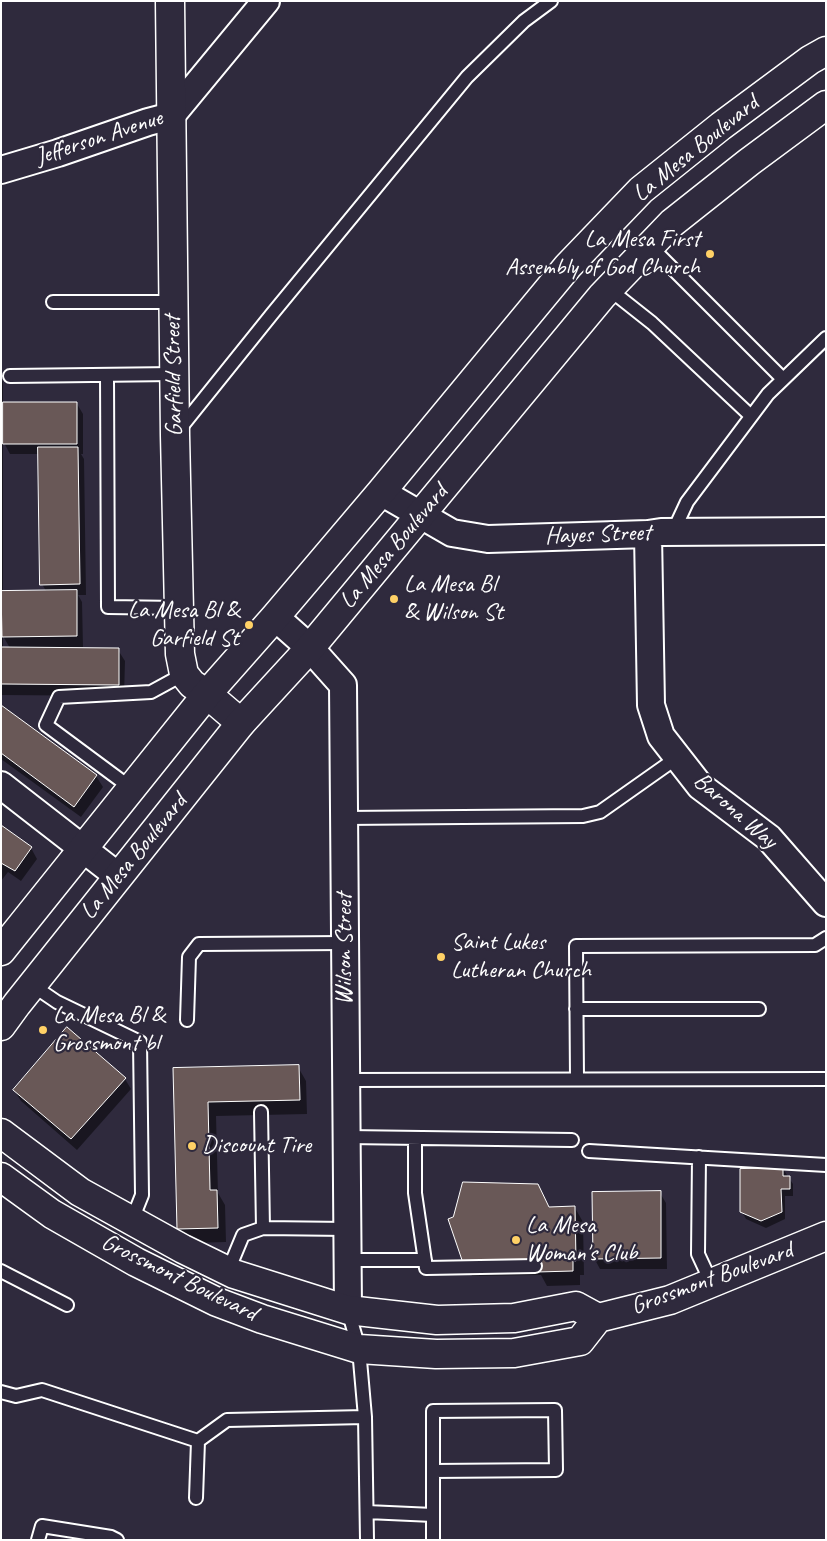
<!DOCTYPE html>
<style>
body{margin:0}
#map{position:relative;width:827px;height:1541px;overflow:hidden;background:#2f2a3d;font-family:Caveat,sans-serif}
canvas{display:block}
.frame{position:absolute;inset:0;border:2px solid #fff;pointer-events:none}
</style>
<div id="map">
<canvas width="827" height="1541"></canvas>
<div class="frame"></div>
</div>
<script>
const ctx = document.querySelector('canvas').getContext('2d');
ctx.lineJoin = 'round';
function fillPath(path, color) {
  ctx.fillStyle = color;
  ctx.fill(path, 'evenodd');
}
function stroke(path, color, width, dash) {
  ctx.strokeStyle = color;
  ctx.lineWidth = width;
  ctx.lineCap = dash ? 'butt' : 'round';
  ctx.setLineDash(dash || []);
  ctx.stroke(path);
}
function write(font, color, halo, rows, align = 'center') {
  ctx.font = font + ' Caveat,sans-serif';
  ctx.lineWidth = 4.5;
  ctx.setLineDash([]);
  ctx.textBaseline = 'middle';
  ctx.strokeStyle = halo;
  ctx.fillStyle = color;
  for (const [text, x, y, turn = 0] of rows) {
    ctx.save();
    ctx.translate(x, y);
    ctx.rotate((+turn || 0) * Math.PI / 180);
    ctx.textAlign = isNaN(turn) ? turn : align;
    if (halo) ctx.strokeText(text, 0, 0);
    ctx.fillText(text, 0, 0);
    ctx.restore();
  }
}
fillPath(new Path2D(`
 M1 379 3 382V403L77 404 83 414V454H81L84 459 86 595H78L82 602 83 647H71V649L118 650 125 661 124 696 1 695ZM3 441 10 454H40L42 584 46 591 3 592ZM3 636 10 648H3Z
 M1 707 96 776 103 787 81 817 1 759Z
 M1 826 31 848 37 859 21 881 8 872 1 881Z
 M298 1067 306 1081 307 1114 216 1116 218 1193 225 1205 226 1242 187 1243 179 1229 175 1069Z
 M125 1079 131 1089 77 1150 21 1101 14 1090Z
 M783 1169 793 1184V1196H785V1219L766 1228 746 1219 742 1212Z
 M538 1186 550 1208H575L583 1222 584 1275H580V1285L547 1286 541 1275 472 1276 464 1262Z
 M660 1193 666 1203 667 1269H600L594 1258Z`), '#0007');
const building = new Path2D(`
 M3 402H77V444H3Z
 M38 447H78L80 584 40 585Z
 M77 590V636L2 637 1 591Z
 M1 647 119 648V685L1 684Z
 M1 705 97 775 74 807 1 753Z
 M1 825 32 847 15 871 1 863Z
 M67 1027 126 1078 71 1139 13 1090Z
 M299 1065 300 1100 208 1102 210 1190H217L218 1228 177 1229 173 1068Z
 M783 1168V1176H790V1189H781L782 1212 761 1221 740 1212V1169Z
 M463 1182 538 1184 549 1207 575 1206 576 1261H573V1271L537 1272V1261L463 1263 448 1219 453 1217Z
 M661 1191V1258L593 1259 592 1192Z`);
fillPath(building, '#695857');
stroke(building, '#fff', 1);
const lane = new Path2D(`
 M650 246 783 379
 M609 289 652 323 751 416
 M53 302H173
 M10 376 174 374
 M107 376 108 607 179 608
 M178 431 272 314 467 77 524 21 551 1
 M673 532 687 502 768 394 826 338
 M131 788 46 725 59 697 151 692 184 674
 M344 818 583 816 600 812 678 757
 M32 985 57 1002 140 1042 142 1195 132 1220
 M576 1009H759
 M187 1020 189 957 199 944 345 943
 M577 1079 576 946 815 945 826 938
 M346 1080 826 1079
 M261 1112 263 1228
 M347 1137 572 1140
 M415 1138V1193L426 1268 535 1266
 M589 1151 826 1165
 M699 1157 698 1254 711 1282
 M348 1260H425
 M1 1271 67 1305
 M228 1271 243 1235 263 1228 347 1229
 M348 1310 359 1349 365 1417 367 1540
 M1 1392 16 1396 42 1390 198 1441 227 1420 365 1417
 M433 1471 556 1470 555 1410 433 1411V1515
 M196 1498 198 1441
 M367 1512 433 1515V1540
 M38 1540 42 1526 111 1537 117 1540`);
const street = new Path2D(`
 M1 170 58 153 148 122 171 116 266 1
 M381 492 452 533 488 539 648 534 661 532 826 531
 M648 534 651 705 661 736 700 786 769 838 826 903
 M275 617 310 648 343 685 348 1310
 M1 785 118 876`);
const secondary = new Path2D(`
 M170 1 175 435 180 654 184 674 192 684 207 694 241 723
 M1 1133 80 1192 183 1249 234 1274 348 1310 437 1320 514 1318 576 1306 598 1318
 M1 1177 52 1214 136 1262 217 1302 262 1319 359 1349 436 1354 514 1353 580 1341 598 1318 670 1300 826 1236`);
const primary = new Path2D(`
 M1 951 207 694 275 617 381 492 568 266 641 190 721 126 810 60 826 51
 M1 1026 17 1004 241 723 310 648 602 296 672 223 749 162 826 105`);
stroke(lane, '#fff', 16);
stroke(street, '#fff', 30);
stroke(secondary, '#fff', 31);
stroke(primary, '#fff', 31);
stroke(lane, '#2f2a3d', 12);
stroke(street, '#2f2a3d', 26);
stroke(secondary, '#2f2a3d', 28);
stroke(primary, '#2f2a3d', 28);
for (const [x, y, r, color] of [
 [710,254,5,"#ffd166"],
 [394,599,5,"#ffd166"],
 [249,625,5,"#ffd166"],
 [441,957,5,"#ffd166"],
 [43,1030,5,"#ffd166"],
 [192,1146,5,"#ffd166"],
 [516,1240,5,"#ffd166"]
]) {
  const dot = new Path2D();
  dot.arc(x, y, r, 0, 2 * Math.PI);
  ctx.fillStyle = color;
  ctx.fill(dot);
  stroke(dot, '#2f2a3d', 2);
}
write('24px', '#fff', '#2f2a3d', [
 ["Jefferson Avenue",99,138,-18],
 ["La Mesa Boulevard",696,149,-39],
 ["Garfield Street",174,376,-91],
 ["Hayes Street",598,535,-2],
 ["La Mesa Boulevard",394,547,-50],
 ["Barona Way",735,811,41],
 ["La Mesa Boulevard",134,857,-51],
 ["Wilson Street",345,949,-90],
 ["Grossmont Boulevard",179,1278,26],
 ["Grossmont Boulevard",712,1279,-20]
]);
write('24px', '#fff', '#2f2a3d', [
 ["La Mesa First",700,240,"right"],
 ["Assembly of God Church",700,268,"right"],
 ["La Mesa Bl",404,585],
 ["& Wilson St",404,613],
 ["La Mesa Bl &",239,611,"right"],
 ["Garfield St",239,639,"right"],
 ["Saint Lukes",451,943],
 ["Lutheran Church",451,971],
 ["La Mesa Bl &",53,1016],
 ["Grossmont bl",53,1044],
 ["Discount Tire",202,1146],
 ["La Mesa",526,1226],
 ["Woman's Club",526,1254]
], 'left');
</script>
